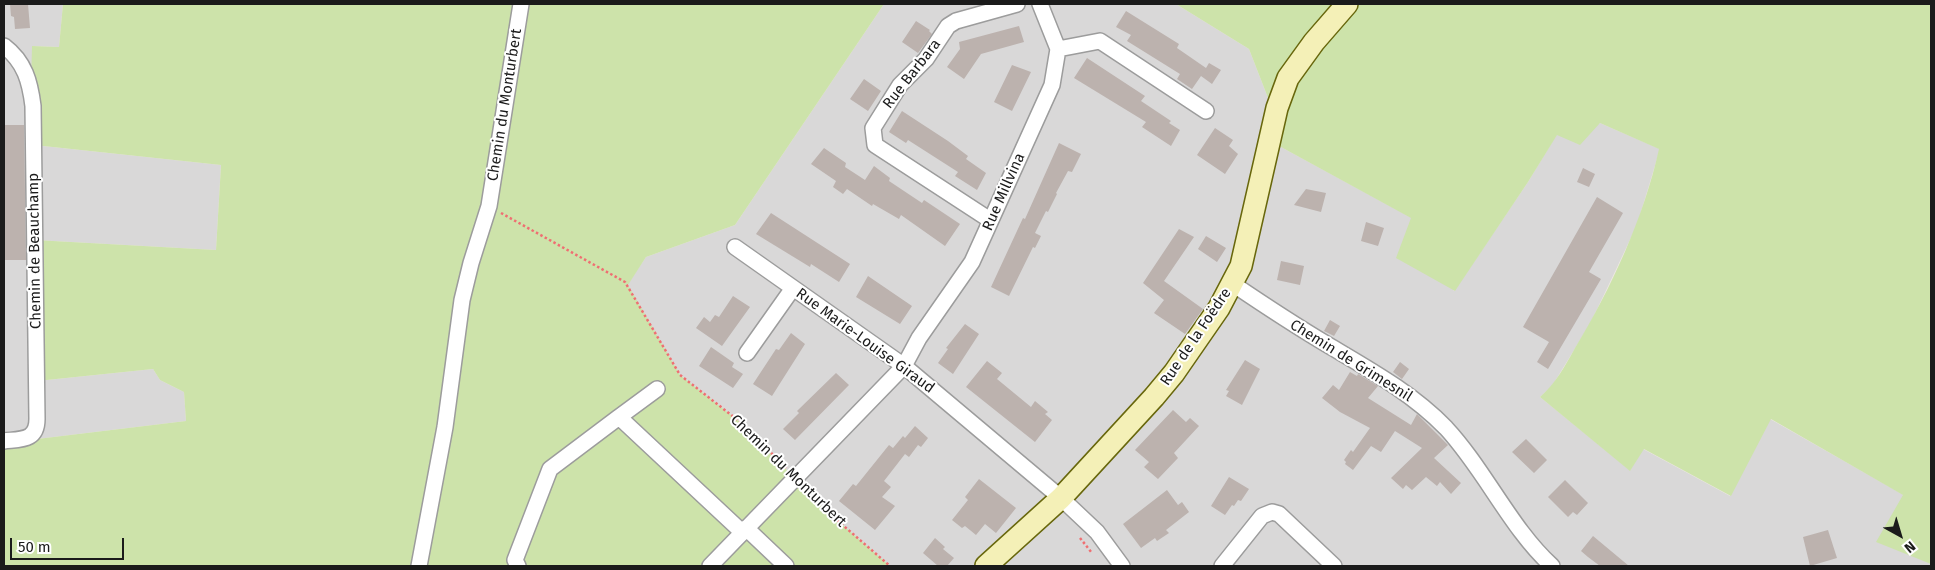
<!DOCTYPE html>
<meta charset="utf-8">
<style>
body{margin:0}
#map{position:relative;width:1935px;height:570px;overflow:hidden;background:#ece7e1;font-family:"Fira Sans",sans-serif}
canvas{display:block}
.frame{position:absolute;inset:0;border:5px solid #1b1b1b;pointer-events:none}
.north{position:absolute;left:1875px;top:510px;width:50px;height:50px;-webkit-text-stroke:4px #fff;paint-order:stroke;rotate:141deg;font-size:14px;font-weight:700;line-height:20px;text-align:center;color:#1b1b1b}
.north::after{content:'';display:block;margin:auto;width:18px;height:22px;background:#1b1b1b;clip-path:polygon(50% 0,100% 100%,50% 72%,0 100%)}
.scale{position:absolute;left:10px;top:538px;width:114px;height:22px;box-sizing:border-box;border:2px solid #1b1b1b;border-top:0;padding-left:6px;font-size:15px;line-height:18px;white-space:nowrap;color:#1b1b1b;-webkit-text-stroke:4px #fff;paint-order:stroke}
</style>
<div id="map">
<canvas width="1935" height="570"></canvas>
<div class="frame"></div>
<div class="north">N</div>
<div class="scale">50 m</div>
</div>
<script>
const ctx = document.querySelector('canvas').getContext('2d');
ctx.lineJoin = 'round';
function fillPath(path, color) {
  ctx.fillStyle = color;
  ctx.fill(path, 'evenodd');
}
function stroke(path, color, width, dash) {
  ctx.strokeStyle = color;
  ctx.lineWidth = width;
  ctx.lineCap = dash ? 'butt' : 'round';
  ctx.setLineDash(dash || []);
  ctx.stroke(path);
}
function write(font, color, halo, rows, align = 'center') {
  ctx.font = font + ' "Fira Sans",sans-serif';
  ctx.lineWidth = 4;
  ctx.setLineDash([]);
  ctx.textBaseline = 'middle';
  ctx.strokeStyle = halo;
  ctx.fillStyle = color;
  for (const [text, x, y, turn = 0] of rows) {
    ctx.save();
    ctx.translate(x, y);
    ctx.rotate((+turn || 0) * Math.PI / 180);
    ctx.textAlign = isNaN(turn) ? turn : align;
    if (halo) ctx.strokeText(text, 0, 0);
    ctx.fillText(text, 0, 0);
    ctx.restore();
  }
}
fillPath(new Path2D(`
 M4 4H63L59 47 32 46 34 145 221 165 216 250 35 240 37 381 153 369 160 380 184 392 186 421 4 443Z
 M884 4H1176L1249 49 1270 103V141L1412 218 1454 291 1528 182 1557 134 1600 123 1660 149 1637 225 1590 324 1552 386 1540 397 1630 470 1643 449 1730 496 1770 419 1904 495 1931 566H890L823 508 744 425 680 375 627 285 646 257 735 225Z`), '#d9d8d8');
fillPath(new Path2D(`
 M63 4H884L735 225 646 257 628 285 680 375 744 425 823 508 890 566H4V443L186 421 184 392 160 380 153 369 37 381 35 240 216 250 221 165 34 145 31 85 32 46 59 47Z
 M1176 4H1931V564L1876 542 1903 495 1771 419 1731 496 1644 449 1630 471 1540 397C1556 383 1565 366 1575 348 1611 289 1644 217 1659 149L1600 123 1580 145 1557 135 1528 182 1455 291 1396 258 1411 218 1270 141V103L1249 49Z`), '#cde3aa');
fillPath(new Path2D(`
 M10 4H28L30 28 15 29 14 17 11 16Z
 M1126 11 1179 44 1177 48 1206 68 1209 63 1221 70 1212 84 1201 76 1192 89 1177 79 1180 74 1127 41 1131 35 1116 27Z
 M916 21 930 30 929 31 932 34 918 53 902 42Z
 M1019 26 1024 42 981 54 964 79 947 67 960 49 959 42Z
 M1087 58 1145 96 1141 101 1171 121 1169 123 1180 130 1171 146 1142 127 1146 122 1074 78Z
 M1012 65 1031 72 1012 111 994 102Z
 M864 79 881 91 868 111 850 99Z
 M902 111 948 141 968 156 966 159 986 173 977 190 955 176 958 172 908 140 906 143 889 132Z
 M4 125H24L26 260H5Z
 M1215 128 1233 140 1229 146 1238 154 1225 174 1197 155Z
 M1059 143 1081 154 1072 172 1068 171 1056 193 1057 194 1048 212 1046 211 1035 233 1041 236 1035 248 1033 247 1009 296 991 287 1023 218 1025 219Z
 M824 148 846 163 845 167 865 180 874 166 890 178 889 181 922 203 924 200 960 224 945 246 901 215 899 219 873 204 872 206 847 189 843 194 833 187 836 181 811 164Z
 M1583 168 1595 174 1589 187 1577 182Z
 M1306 189 1326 193 1321 212 1294 205Z
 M1597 197 1623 213 1589 272 1601 279 1548 369 1537 362 1549 342 1523 327Z
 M771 213 850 264 839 282 811 264 810 267 756 234Z
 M1366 222 1384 228 1378 246 1361 241Z
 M1179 229 1194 237 1164 281 1203 309 1185 334 1154 313 1164 300 1143 283Z
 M1206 236 1226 248 1217 262 1198 249Z
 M1281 261 1304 266 1300 285 1277 280Z
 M868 276 912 306 900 324 856 297Z
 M733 296 750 307 722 346 696 328 704 317 710 322 715 315 719 317Z
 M1330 320 1340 326 1334 336 1324 331Z
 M965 324 979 334 953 374 938 363 948 349 946 348Z
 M791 333 805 344 772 396 753 384 776 349 779 350Z
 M711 347 734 363 732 367 743 374 733 388 699 366Z
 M1245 360 1260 369 1242 405 1226 396 1229 391 1226 390Z
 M987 361 1002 373 997 379 1031 407 1035 401 1048 412 1045 414 1052 420 1035 442 966 387Z
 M1400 362 1409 369 1402 379 1393 372Z
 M1350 372 1357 376 1358 374 1378 386 1368 398 1411 425 1417 414 1448 445 1434 458 1461 483 1451 494 1440 482 1437 486 1426 477 1412 490 1406 485 1403 489 1391 478 1422 448 1395 431 1381 452 1371 446 1353 470 1345 464 1346 462 1344 460 1351 450 1353 452 1370 428 1340 412 1322 398 1333 385 1339 390Z
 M836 373 849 385 795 440 783 429 799 413 797 411Z
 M1173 410 1186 422 1190 418 1199 426 1174 453 1178 458 1158 479 1144 467 1149 462 1135 450Z
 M915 426 928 438 921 447 918 445 909 457 905 454 884 481 891 487 882 497 895 506 875 530 839 501 853 484 856 486 889 445 893 448 903 436 905 438Z
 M1526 439 1547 460 1534 473 1512 452Z
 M1229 477 1249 489 1241 501 1238 500 1234 506 1232 505 1225 515 1211 506Z
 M979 479 1016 508 996 533 985 524 976 535 965 526 962 528 952 520 968 500 965 497Z
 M1565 480 1588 503 1577 515 1573 512 1568 517 1548 497Z
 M1167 490 1178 505 1182 502 1189 512 1166 530 1169 533 1157 541 1155 538 1141 548 1123 524Z
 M1828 530 1837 558 1810 566 1803 537Z
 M1593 536 1629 566H1600L1588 557 1581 551Z
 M935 538 945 547 943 549 954 558 947 566H938L923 553Z`), '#bcb2ae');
const street = new Path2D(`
 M4 46C25 62 30 82 33 106L37 419C37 441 21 439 4 441
 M1058 49 1100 41 1206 111
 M990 220 875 145 873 128 900 85 926 59 948 26 956 21 1017 4
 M735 247 904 366 1061 498 1097 532 1122 566
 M1233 284C1264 305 1296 326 1328 345 1370 370 1412 393 1446 428 1485 470 1511 529 1552 566
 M747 353 793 288
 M619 417 657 389
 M746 528 786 566
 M419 566 445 427 462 300 471 263 489 206 521 4
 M518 566 515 560 550 469 619 417 742 532
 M710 566 904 366 919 338 972 262 1052 85 1058 49 1040 4
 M1222 566 1262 516 1272 512 1279 514 1334 566`);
const secondary = new Path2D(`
 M986 566 1061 498 1154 397 1174 373 1219 308 1241 266 1277 108 1288 78 1314 42 1347 4`);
stroke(street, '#9c9c9c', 18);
stroke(secondary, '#68670c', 24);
stroke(new Path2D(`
 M501 213 625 282 680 375 744 425 786 468
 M805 489 823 508 890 566
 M1080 538 1092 553`), '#ef6f72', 2.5, [2.5, 2.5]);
stroke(street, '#fff', 15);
stroke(secondary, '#f4f0b7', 21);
write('15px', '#1b1b1b', '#fff', [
 ["Rue Barbara",912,74,-52],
 ["Chemin du Monturbert",505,105,-81],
 ["Rue Millvina",1004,192,-66],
 ["Chemin de Beauchamp",35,251,-91],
 ["Rue de la Foëdre",1196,337,-56],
 ["Rue Marie-Louise Giraud",865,341,36],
 ["Chemin de Grimesnil",1351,361,32],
 ["Chemin du Monturbert",788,471,44]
]);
</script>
